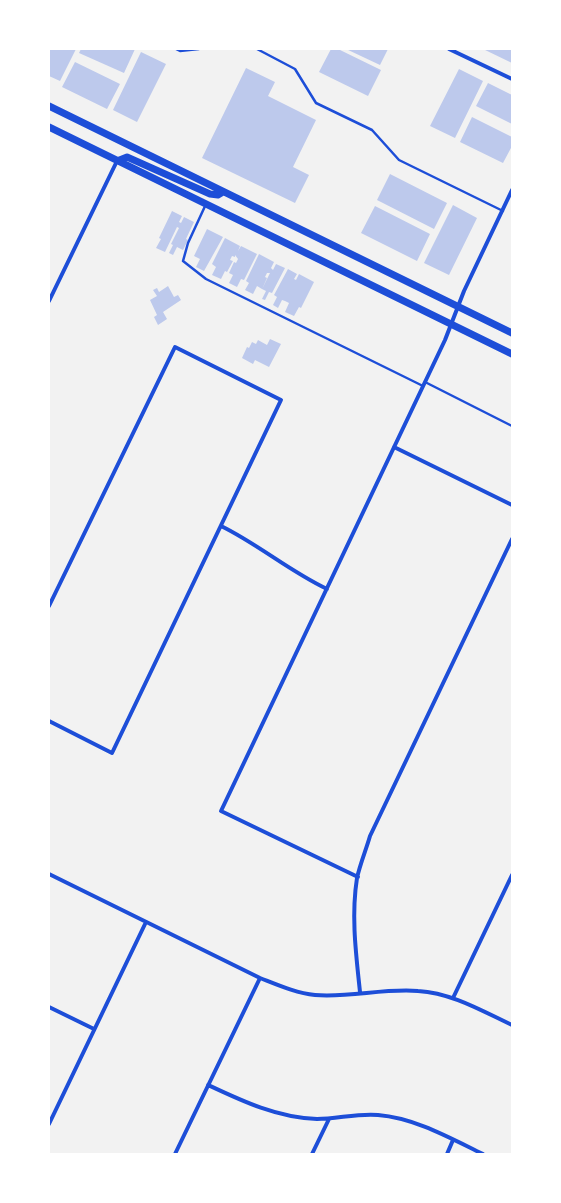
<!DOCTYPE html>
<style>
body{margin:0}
#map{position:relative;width:561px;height:1203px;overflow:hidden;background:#f2f2f2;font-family:Helvetica,sans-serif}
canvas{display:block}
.frame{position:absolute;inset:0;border:50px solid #fff;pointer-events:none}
</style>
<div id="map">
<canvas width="561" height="1203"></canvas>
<div class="frame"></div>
</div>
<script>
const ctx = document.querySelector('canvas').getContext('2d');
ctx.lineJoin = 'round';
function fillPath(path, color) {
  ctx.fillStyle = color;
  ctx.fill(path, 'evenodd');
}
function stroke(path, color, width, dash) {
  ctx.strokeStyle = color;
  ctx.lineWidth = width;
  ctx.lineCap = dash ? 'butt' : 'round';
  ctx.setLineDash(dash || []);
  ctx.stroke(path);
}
fillPath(new Path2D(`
 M49 49H76L60 81 49 76Z
 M81 49H135L124 73 79 53Z
 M331 49H338L381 70 368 96 319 72Z
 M346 49H388L380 65Z
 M483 49H512V63Z
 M141 52 166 64 137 122 113 110Z
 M75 62 120 84 107 109 62 87Z
 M246 68 275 82 268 96 316 120 293 167 309 175 295 203 202 158Z
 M459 69 483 81 455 138 430 126Z
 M488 83 512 95V124L476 106Z
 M472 117 512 137V146L503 163 460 142Z
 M390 174 447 203 434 229 377 200Z
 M453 205 477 218 449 275 424 263Z
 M375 206 430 234 417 261 361 233Z
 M172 211 182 216 179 222 181 223 184 217 194 222 186 239 188 240 183 250 177 247 173 255 169 253 173 245 171 244 179 228 177 227 165 252 156 248 161 239 159 238Z
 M207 229 223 237 204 271 196 267 200 259 194 256Z
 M225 238 240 246 238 251 241 246 257 254 244 280 241 279 237 287 229 283 233 275 229 273 234 262 236 263 238 259 235 255V257L232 256 230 260 233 261 227 272 225 271 221 279 212 275 216 267 212 264Z
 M259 254 274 262 271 268 273 270 276 264 285 268 272 293 269 292 265 300 262 299 266 291 262 289 270 273H267L265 277 267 278 262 289 257 286 253 294 245 290 249 283 246 281Z
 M288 269 297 274 294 279 296 280 299 274 314 282 301 308 299 307 294 316 285 312 289 303 285 301 282 300 278 308 273 305 277 297 274 295Z
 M168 286 174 297 178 295 181 300 163 312 167 319 158 325 154 317 157 315 150 300 157 296 153 290 157 288 159 292Z
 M270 339 281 344 269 367 255 360 253 364 242 358 247 347 249 348 252 342 256 344 258 340 267 345Z`), '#bdc9ec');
stroke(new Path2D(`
 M176 49 180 51 199 49
 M257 49 295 69 316 103 372 130 399 160 503 211
 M206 204 188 243 183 261 206 279 423 386
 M425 382 512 426`), '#1d4ed8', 2.5);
stroke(new Path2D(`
 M449 49 512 79
 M49 301 117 161
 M394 447 512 505
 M221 526C258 544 289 571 327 589
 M49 606 175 347 281 400 112 753 49 721
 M49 874 260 978C278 985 296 993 315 995 349 998 384 988 418 991 452 993 482 1011 512 1025
 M358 877 221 811 445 340 464 291 512 190
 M360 992C356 954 351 916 357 878 360 864 366 850 370 836L512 539
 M453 998 512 875
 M49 1007 94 1029
 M208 1085C242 1101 278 1118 317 1119 337 1119 358 1113 378 1115 415 1118 450 1138 483 1154
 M49 1124 146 922
 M175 1154 260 978
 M312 1154 329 1119
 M447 1154 453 1140`), '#1d4ed8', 4);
stroke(new Path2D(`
 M49 106 512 333
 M49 127 512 354
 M117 161 127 157 210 194 218 195 223 192`), '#1d4ed8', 7);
</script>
